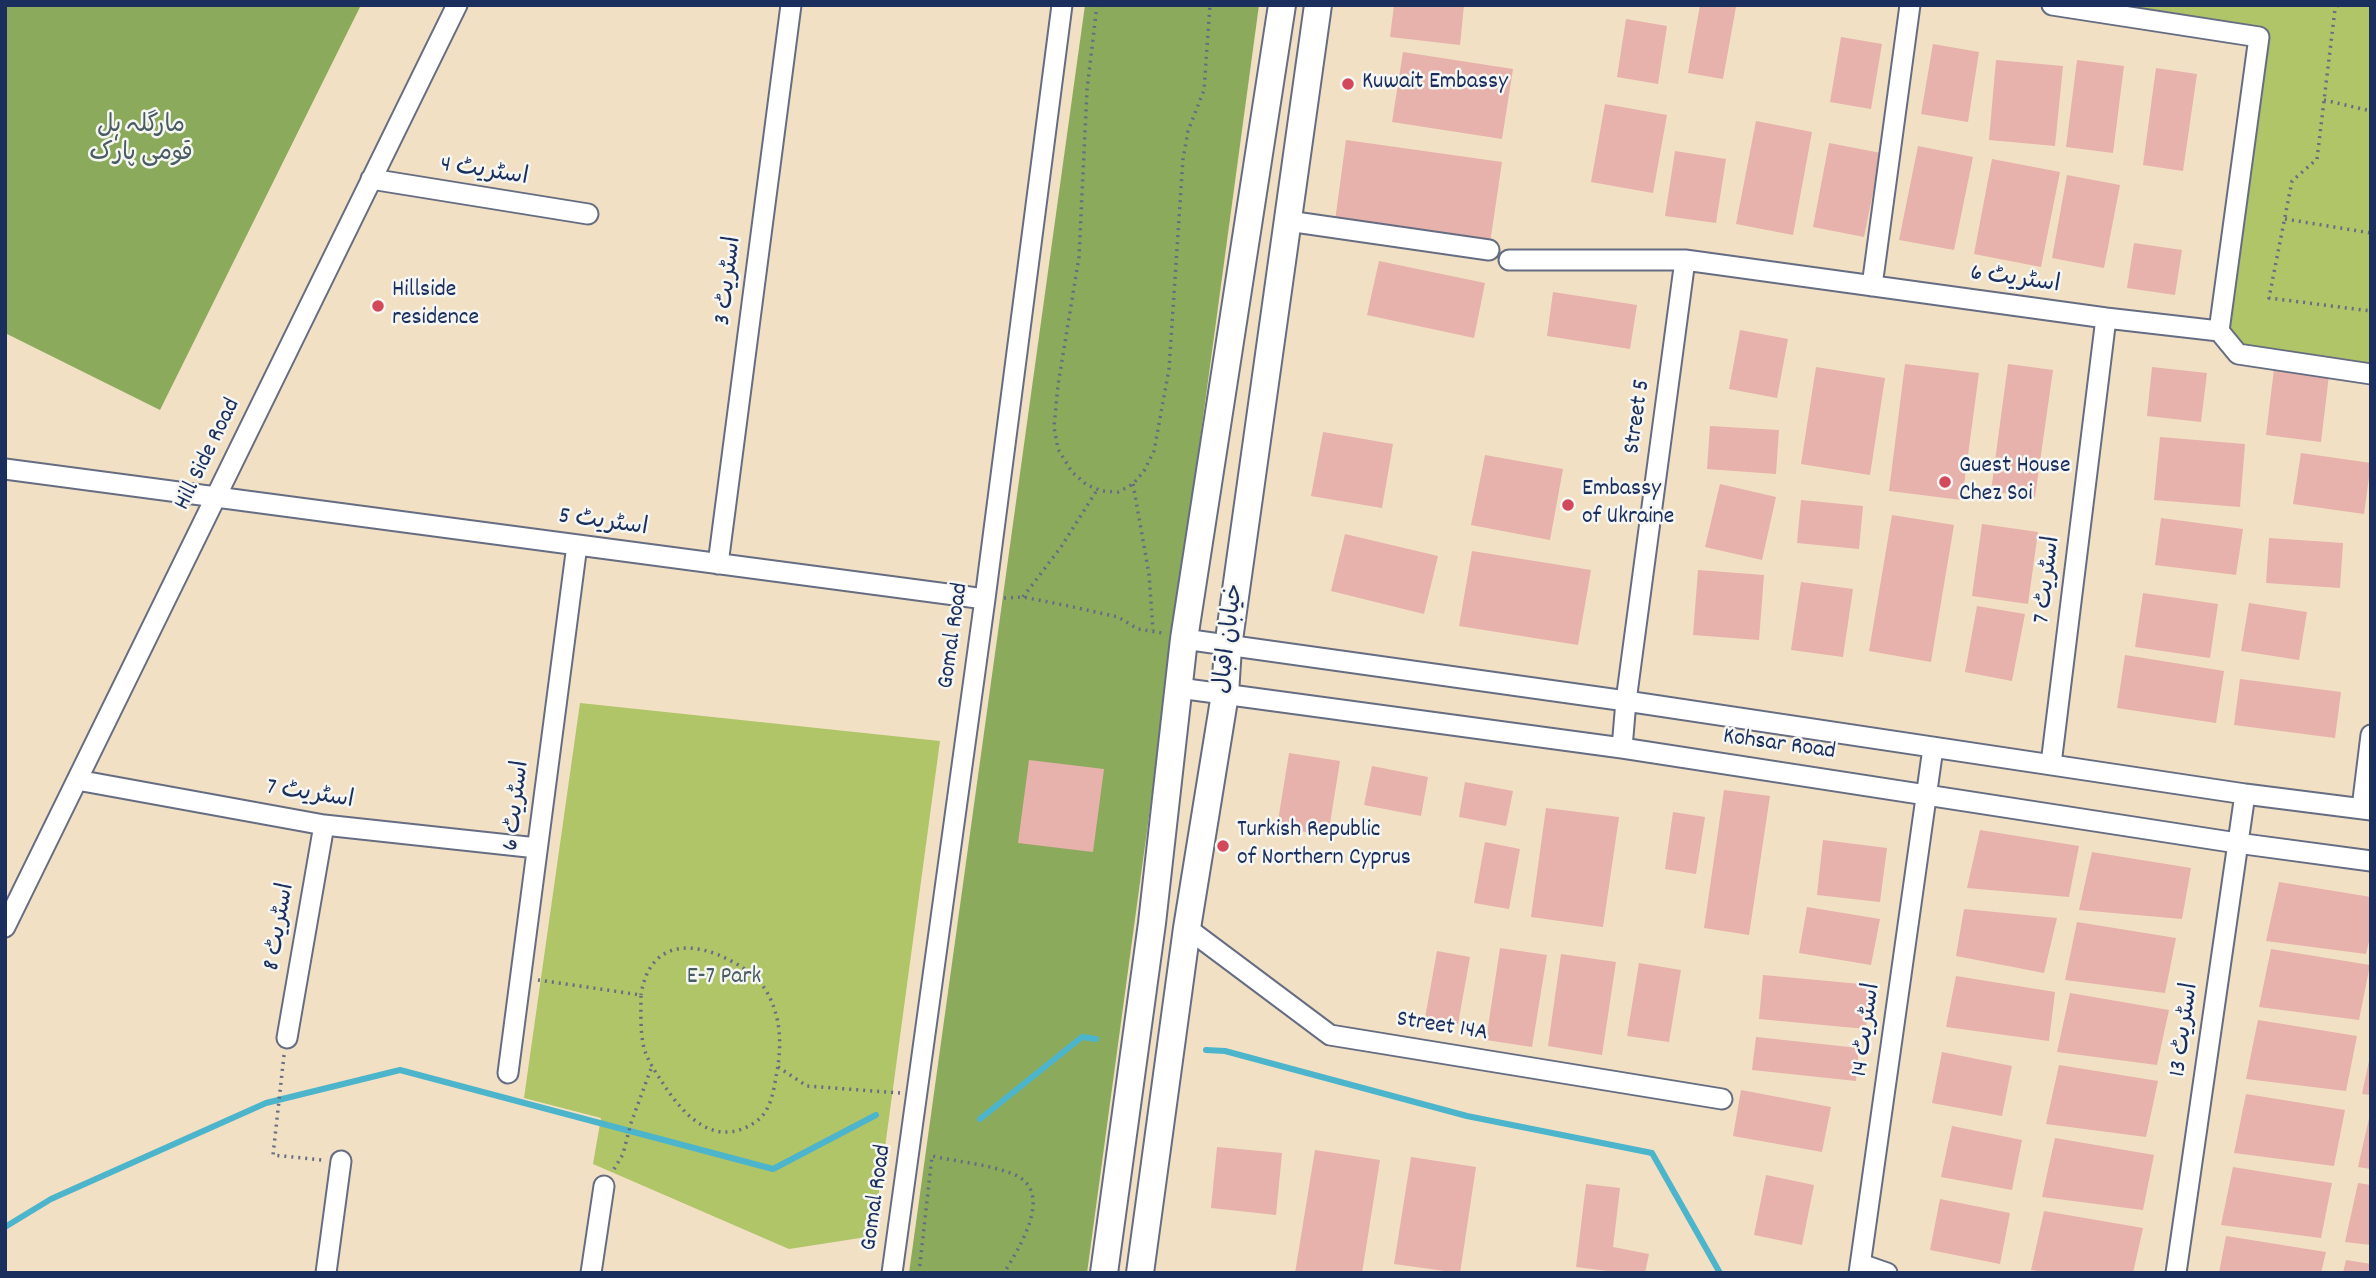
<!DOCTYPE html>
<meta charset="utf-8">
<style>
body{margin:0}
#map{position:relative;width:2376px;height:1278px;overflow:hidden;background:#f2e0c4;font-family:Dekko,sans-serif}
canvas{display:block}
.frame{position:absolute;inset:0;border:7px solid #1b2f5e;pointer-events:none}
</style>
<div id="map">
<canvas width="2376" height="1278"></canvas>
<div class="frame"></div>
</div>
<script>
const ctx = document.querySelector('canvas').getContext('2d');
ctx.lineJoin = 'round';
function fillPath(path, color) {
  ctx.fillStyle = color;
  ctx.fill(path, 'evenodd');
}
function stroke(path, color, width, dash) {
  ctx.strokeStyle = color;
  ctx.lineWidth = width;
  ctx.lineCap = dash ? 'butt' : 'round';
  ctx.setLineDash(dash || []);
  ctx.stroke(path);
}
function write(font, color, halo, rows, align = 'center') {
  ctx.font = font + ' Dekko,"Playpen Sans Arabic",sans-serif';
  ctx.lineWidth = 5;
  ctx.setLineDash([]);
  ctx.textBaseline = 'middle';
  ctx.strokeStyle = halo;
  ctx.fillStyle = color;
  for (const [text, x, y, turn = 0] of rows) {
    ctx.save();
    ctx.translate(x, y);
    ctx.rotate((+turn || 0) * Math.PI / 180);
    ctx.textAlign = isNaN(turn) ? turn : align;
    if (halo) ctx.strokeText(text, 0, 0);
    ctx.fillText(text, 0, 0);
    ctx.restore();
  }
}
fillPath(new Path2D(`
 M2074 5H2371V374L2238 354 2219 331 2258 37Z
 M580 703 940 741 873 1236 789 1249 593 1164 601 1118 524 1098Z`), '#b0c468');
fillPath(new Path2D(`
 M5 5H361L160 410 5 333Z
 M1085 5H1259L1087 1273H909Z`), '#8caa5c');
stroke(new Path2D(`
 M1206 1050 1225 1051 1467 1116 1652 1153 1720 1273
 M980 1119 1082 1037 1096 1039
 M5 1227 51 1199 266 1103 400 1070 773 1169 876 1115`), '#4db5cb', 6);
fillPath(new Path2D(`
 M1394 5H1464L1460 45 1390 37Z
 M1700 5 1736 7 1723 79 1688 73Z
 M1626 19 1667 26 1658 84 1617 77Z
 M1841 37 1882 44 1871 109 1830 102Z
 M1933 44 1979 52 1968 122 1921 114Z
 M1403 52 1513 69 1502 139 1392 122Z
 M1996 60 2063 66 2055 146 1989 140Z
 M2077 60 2124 66 2113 153 2066 147Z
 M2156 68 2197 74 2183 171 2143 165Z
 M1605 104 1667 115 1653 193 1591 182Z
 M1756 121 1812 132 1793 235 1736 224Z
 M1346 140 1502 162 1489 250 1334 228Z
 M1829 143 1881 153 1864 237 1813 227Z
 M1918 146 1973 157 1954 250 1899 240Z
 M1675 151 1726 159 1716 223 1665 216Z
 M1992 159 2060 172 2041 267 1974 254Z
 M2067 175 2120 185 2104 268 2052 258Z
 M2134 243 2182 250 2175 295 2127 288Z
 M1379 261 1485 283 1474 338 1367 315Z
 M1553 292 1637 305 1630 349 1547 336Z
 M1740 330 1788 339 1777 398 1729 389Z
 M1905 364 1979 373 1962 500 1889 491Z
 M2008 364 2053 370 2035 497 1991 491Z
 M1816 367 1885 378 1870 475 1801 464Z
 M2152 367 2207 373 2201 422 2147 416Z
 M2274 369 2329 375 2321 442 2266 435Z
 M1710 426 1779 430 1776 474 1707 469Z
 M1323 432 1393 444 1382 508 1311 496Z
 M2160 437 2245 444 2240 507 2154 500Z
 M2301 453 2371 463 2364 514 2293 504Z
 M1485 455 1563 469 1550 540 1471 525Z
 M1720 484 1776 497 1762 560 1705 547Z
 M1801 500 1863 506 1859 549 1797 543Z
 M1892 515 1954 525 1931 662 1869 651Z
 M2161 518 2243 529 2236 575 2155 565Z
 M1982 524 2038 532 2028 604 1972 596Z
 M1345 534 1438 556 1424 614 1331 591Z
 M2269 538 2343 543 2340 588 2266 583Z
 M1472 551 1591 570 1578 645 1459 626Z
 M1698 570 1764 575 1759 640 1693 635Z
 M1801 582 1853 589 1843 657 1791 650Z
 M2143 593 2218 604 2210 658 2135 647Z
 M2249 603 2307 612 2299 660 2241 651Z
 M1977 606 2025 614 2012 681 1965 672Z
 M2125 655 2224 671 2216 723 2117 708Z
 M2240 679 2341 692 2335 738 2234 725Z
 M1289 753 1340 761 1328 836 1277 827Z
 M1029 760 1104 769 1093 852 1018 843Z
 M1372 766 1428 777 1421 816 1364 805Z
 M1465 782 1513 791 1506 826 1459 817Z
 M1724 790 1770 796 1749 935 1704 928Z
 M1546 808 1619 817 1603 927 1531 917Z
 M1673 812 1705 817 1696 874 1665 869Z
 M1980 830 2079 846 2069 897 1967 888Z
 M1823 840 1887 848 1880 902 1817 895Z
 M1485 842 1520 849 1509 909 1474 903Z
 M2092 852 2191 868 2182 919 2079 910Z
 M2279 882 2371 897V933L2366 954 2266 941Z
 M1807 907 1880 919 1871 965 1799 953Z
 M1964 909 2057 918 2044 973 1956 956Z
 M2077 922 2176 938 2165 993 2065 980Z
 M1500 948 1547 955 1532 1047 1486 1040Z
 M2271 949 2370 965 2359 1020 2259 1007Z
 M1437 951 1470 957 1458 1024 1425 1018Z
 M1561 954 1616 962 1602 1055 1548 1046Z
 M1639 963 1681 970 1669 1042 1627 1036Z
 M1763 975 1871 985 1866 1029 1759 1019Z
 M1956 976 2055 992 2049 1041 1946 1027Z
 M2070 993 2169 1010 2157 1065 2057 1052Z
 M2258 1020 2357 1036 2346 1091 2246 1079Z
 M1756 1037 1859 1048 1856 1081 1752 1070Z
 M1942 1052 2012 1066 2002 1116 1932 1103Z
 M2370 1056H2371V1095L2362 1094Z
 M2059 1065 2158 1081 2146 1137 2046 1124Z
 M1741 1090 1831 1107 1822 1152 1733 1136Z
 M2246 1094 2345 1110 2334 1166 2234 1153Z
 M2370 1114H2371V1169L2358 1167Z
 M1952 1126 2022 1140 2012 1190 1941 1177Z
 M2055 1138 2154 1155 2143 1210 2042 1197Z
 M1217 1147 1282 1153 1276 1215 1211 1208Z
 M1315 1150 1380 1160 1362 1273H1295Z
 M1411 1157 1476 1167 1460 1273 1394 1264Z
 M2233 1167 2332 1183 2321 1238 2221 1225Z
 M1766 1175 1814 1185 1802 1245 1754 1235Z
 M2358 1183 2371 1185V1245L2345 1242Z
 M1586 1184 1620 1188 1613 1247 1649 1254 1645 1273H1608V1271L1576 1267Z
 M1940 1199 2010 1213 2000 1264 1930 1250Z
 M2044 1211 2143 1228 2133 1273H2053L2031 1270Z
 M2226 1236 2326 1252 2321 1273H2219Z
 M2346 1260 2371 1264V1273H2343Z`), '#e6b2ab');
const minor = new Path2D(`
 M2052 5 2259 37 2219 331
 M371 179 588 214
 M1288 221 1489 250
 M1509 260H1685L2106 318 2219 331
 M1872 286 1910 5
 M2219 331 2238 354 2371 374
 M5 469 985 599
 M718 564 791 5
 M1184 639 1626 701 2245 794 2371 810
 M1179 688 1622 748 2237 843 2371 861
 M1622 748 1626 701 1685 260
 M2051 764 2106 318
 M77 780 324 825 537 848
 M2362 808 2371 735
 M5 927 457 5
 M1187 928 1330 1035 1722 1099
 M287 1038 324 825
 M508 1073 577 545
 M1861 1264 1887 1273
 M326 1273 341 1161
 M591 1273 604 1186
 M892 1273 985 599 1062 5
 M1859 1273 1933 748
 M2176 1273 2245 794`);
const major = new Path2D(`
 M1104 1273 1152 923 1184 639 1282 5
 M1140 1273 1187 928 1225 694 1228 647 1318 5`);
stroke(minor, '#666d82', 23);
stroke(major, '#666d82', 30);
stroke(new Path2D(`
 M1097 5 1087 90 1079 257 1058 385 1054 427 1058 449 1072 472 1087 485 1102 491 1118 492 1133 484 1144 471 1154 451 1169 369 1183 159 1188 131 1204 90 1210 5
 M2338 5 2335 9 2317 159 2292 181 2269 298 2371 311
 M2324 100 2371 111
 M2285 219 2371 233
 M1133 484 1149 574 1153 630
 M1023 597 1061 547 1097 490
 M1004 598 1023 597 1069 606 1118 617 1138 629 1162 633
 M538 980 641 995C641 1012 640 1032 644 1048 648 1062 657 1074 664 1085 685 1117 715 1148 754 1123 770 1113 773 1094 776 1077 782 1047 782 1016 765 989 757 977 746 969 733 962 692 939 649 941 641 995
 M284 1055 273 1155 322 1160
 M778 1067 807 1086 900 1093
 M614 1169 623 1154 631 1123 652 1066
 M919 1273 932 1156C958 1162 988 1164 1013 1174 1056 1191 1019 1248 1004 1273`), '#666d82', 3.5, [2, 5]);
stroke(minor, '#fff', 19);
stroke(major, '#fff', 26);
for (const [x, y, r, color] of [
 [1348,84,7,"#d1495b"],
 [378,306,7,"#d1495b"],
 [1945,482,7,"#d1495b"],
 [1568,505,7,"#d1495b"],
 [1223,846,7,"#d1495b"]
]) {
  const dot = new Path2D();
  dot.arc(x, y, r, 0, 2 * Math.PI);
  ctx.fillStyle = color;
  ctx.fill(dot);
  stroke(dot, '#f6f6f2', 2.5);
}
write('24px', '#1b2f5e', '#f6f6f2', [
 ["Kuwait Embassy",1362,84],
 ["Hillside",392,292],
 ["residence",392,320],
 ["Guest House",1959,468],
 ["Chez Soi",1959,496],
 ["Embassy",1582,491],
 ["of Ukraine",1582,519],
 ["Turkish Republic",1237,832],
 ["of Northern Cyprus",1237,860]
], 'left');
write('24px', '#485c61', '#f6f6f2', [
 ["مارگلہ ہل",141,128],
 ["قومی پارک",141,156],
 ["E-7 Park",724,979]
]);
write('24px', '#1b2f5e', '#f6f6f2', [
 ["اسٹریٹ 4",484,173,9],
 ["اسٹریٹ 3",730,281,-83],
 ["اسٹریٹ 6",2015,281,8],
 ["Street 5",1639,417,-82],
 ["Hill Side Road",209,455,-64],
 ["اسٹریٹ 5",603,524,8],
 ["اسٹریٹ 7",2049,580,-83],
 ["Gomal Road",955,636,-82],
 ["خیابان اقبال",1231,639,-83],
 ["Kohsar Road",1779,746,8],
 ["اسٹریٹ 7",310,796,9],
 ["اسٹریٹ 6",518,806,-83],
 ["اسٹریٹ 8",281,927,-80],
 ["Street 14A",1442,1028,9],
 ["اسٹریٹ 14",1868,1030,-82],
 ["اسٹریٹ 13",2186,1030,-82],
 ["Gomal Road",878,1198,-82]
]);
</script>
